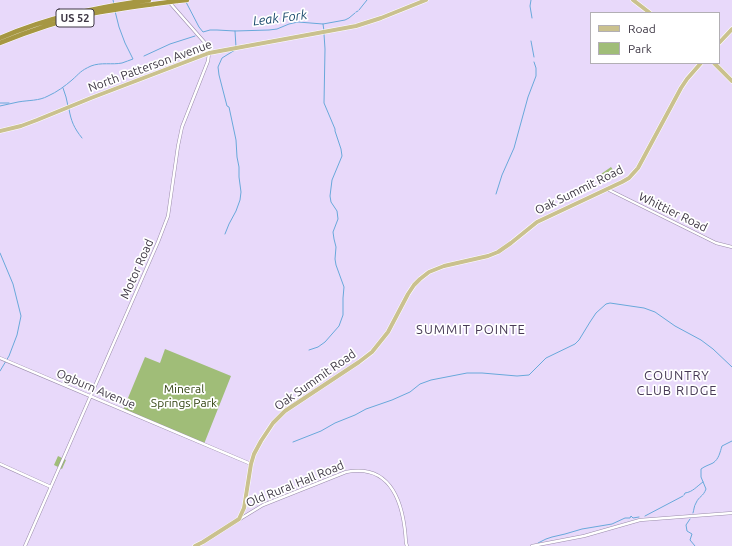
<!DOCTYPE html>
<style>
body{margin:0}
#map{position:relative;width:732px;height:546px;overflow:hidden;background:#e8d9fa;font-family:Ubuntu,sans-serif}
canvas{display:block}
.legend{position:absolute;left:590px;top:12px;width:130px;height:52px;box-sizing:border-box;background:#fff;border:1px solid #b2afb4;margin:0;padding:5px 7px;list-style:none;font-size:12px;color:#3e3744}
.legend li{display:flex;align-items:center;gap:8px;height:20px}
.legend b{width:20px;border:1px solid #b2afb4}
</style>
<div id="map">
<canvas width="732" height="546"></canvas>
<ul class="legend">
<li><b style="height:5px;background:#cac18e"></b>Road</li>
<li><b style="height:11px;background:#a0bd78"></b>Park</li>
</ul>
</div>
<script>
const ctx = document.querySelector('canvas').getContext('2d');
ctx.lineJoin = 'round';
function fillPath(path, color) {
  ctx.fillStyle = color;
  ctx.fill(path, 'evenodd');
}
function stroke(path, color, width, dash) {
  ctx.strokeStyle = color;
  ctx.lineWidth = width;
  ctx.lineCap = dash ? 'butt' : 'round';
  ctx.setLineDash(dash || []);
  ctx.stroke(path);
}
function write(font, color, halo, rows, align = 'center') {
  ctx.font = font + ' Ubuntu,sans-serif';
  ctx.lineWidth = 3.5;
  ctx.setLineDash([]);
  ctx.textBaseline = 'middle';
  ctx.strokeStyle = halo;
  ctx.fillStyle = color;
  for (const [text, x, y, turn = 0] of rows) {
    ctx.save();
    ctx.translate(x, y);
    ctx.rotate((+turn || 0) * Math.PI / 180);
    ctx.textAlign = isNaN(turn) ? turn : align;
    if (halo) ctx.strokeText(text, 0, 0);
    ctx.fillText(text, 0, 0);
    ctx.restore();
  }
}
fillPath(new Path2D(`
 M611 167 616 174 607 182 601 174Z
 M165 349 231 376 204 444 123 410 145 357 160 363Z
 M58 456 66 460 62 469 54 465Z`), '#a0bd78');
stroke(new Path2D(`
 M113 0 114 4
 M531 0 530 6 532 18
 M186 2 199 27 203 32 210 30H217L235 31 269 30 277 29 289 24 298 22 323 24 345 20 349 18 355 13
 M359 10 367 0
 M356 12 358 11
 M323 24 324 31
 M235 31 236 47
 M531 41 534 57
 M144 56 170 44 195 36
 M63 88 66 97 68 106
 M0 103H9
 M0 106C6 105 12 103 18 102 29 100 39 101 48 96 57 92 65 86 72 80 80 73 80 71 91 66 101 62 112 65 122 63 126 62 129 60 133 59L125 43 119 27 115 11
 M69 109C71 121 74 128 82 138
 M496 194 502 175 514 148 528 97 536 76V68L534 62
 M225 234 229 224 236 211 240 200 241 192 239 177V167L237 157 236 140 229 107 227 106 219 75 218 67 222 58 235 50
 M0 253 13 284 21 316 17 335 9 356 0 371
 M309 350 318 347 325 342 339 326 343 315V298L344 287 336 265 335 259 336 247 334 239 333 232 338 219 337 211 331 202 330 196 332 180 342 156 341 149 335 131V129L324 103 325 49 324 34
 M293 442 321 431 335 423 355 415 366 409 392 400 410 392 420 384 431 380 467 373H482L517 376 529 375 546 358 575 344 579 340 590 322 596 313 606 304 610 303 644 308 655 312 675 326 701 340 713 349 732 367
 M684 495 685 493C693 492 697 486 703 482
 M693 513C694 510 694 506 696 503 699 496 703 497 706 489L701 477V469C705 466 709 465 713 463 719 459 720 452 722 446L732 441
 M645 516 683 496
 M690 519 686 525 687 531 692 534 690 540 695 546
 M538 543 546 539 552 537 565 534 582 529 612 524 625 518H630L631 516 633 518 639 517`), '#68a8da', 1);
const minor = new Path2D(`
 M607 189 716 243 732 247
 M0 358 251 464
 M0 464 51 487
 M240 519 263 505 346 472C393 463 404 506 406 543L407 546
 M25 546 158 242 168 216 178 146 182 127 208 61 209 53 206 44 170 3
 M532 546 584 536 640 520 732 513`);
const major = new Path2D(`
 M633 0 650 13
 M719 43 732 29
 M714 63 732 81
 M0 131 21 126 37 120 91 98 209 53 356 26 381 18 426 0
 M195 546 203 542 239 519 244 508 251 464 254 454 261 441 273 423 285 411 359 362 372 352 388 332 408 294 414 285 420 279 429 272 444 266 488 256 498 252 511 243 537 222 622 182 629 178 638 168 681 88 687 79 701 63`);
const highway = new Path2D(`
 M177 1 187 0
 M0 38C48 17 98 7 149 0
 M0 43C29 31 59 21 90 14 111 10 133 7 154 4`);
stroke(minor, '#9a8caa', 3.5);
stroke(major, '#fff', 5);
stroke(highway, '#fff', 5.5);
stroke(minor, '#fff', 2.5);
stroke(major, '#cac18e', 4);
stroke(highway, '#a69742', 4.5);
const highwayBridge = new Path2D(`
 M154 4 177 1`);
stroke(highwayBridge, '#fff', 5.5, []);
stroke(highwayBridge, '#a69742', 4.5);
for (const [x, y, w] of [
 [75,18,38]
]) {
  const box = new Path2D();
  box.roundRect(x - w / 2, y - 9, w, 18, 3);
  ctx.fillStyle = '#fff';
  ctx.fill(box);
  stroke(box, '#3e3744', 1);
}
write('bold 11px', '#3e3744', null, [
 ["US 52",75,18]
]);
write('12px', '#3e3744', '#fff', [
 ["North Patterson Avenue",150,66,-20],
 ["Oak Summit Road",579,190,-26],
 ["Whittier Road",673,212,26],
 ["Motor Road",137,269,-66],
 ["Oak Summit Road",315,380,-35],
 ["Ogburn Avenue",96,389,23],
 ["Old Rural Hall Road",295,484,-22]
]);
write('12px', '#324411', '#fff', [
 ["Mineral",184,389],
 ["Springs Park",184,403]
]);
write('italic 13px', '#1b4b6d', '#fff', [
 ["Leak Fork",280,18,-7]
]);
ctx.letterSpacing = '1px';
write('13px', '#483b56', '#fff', [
 ["SUMMIT POINTE",471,330],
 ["COUNTRY",677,376],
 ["CLUB RIDGE",677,391]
]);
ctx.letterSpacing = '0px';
</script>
